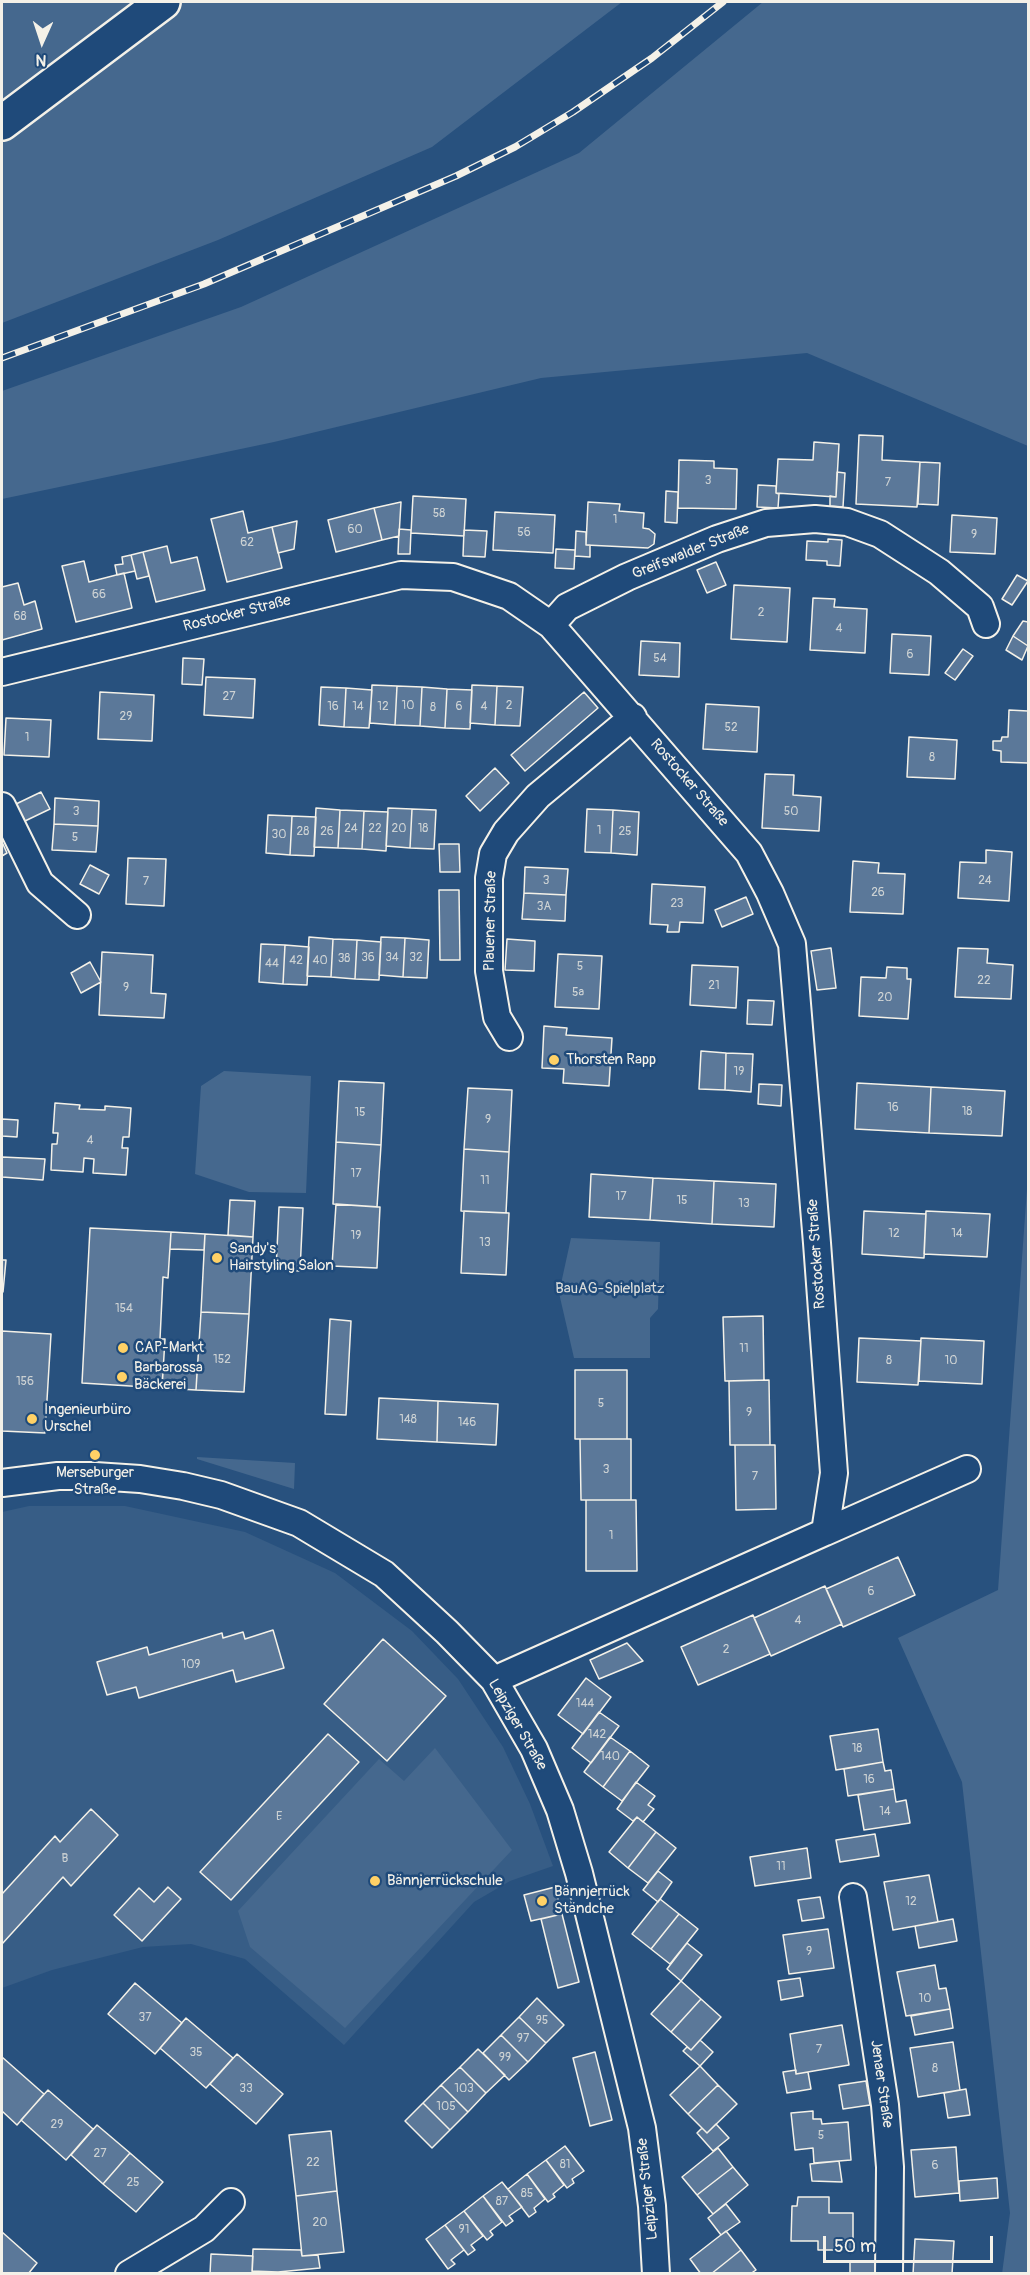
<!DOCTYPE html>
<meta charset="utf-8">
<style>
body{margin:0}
#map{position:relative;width:1030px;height:2275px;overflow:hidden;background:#28517e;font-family:Pangolin,sans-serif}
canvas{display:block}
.frame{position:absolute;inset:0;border:3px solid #f4f1e8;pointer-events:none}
.north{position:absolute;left:12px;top:12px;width:60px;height:60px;-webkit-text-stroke:4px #1f4a7a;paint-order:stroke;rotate:183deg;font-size:16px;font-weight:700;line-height:24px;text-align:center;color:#f4f1e8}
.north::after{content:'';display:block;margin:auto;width:21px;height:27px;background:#f4f1e8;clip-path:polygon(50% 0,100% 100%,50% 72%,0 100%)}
.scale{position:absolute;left:823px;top:2236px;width:170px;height:27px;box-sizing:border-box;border:3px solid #f4f1e8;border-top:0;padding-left:8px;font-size:18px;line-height:21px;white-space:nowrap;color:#f4f1e8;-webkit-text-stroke:4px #1f4a7a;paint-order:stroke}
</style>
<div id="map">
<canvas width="1030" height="2275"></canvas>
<div class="frame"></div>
<div class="north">N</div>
<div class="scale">50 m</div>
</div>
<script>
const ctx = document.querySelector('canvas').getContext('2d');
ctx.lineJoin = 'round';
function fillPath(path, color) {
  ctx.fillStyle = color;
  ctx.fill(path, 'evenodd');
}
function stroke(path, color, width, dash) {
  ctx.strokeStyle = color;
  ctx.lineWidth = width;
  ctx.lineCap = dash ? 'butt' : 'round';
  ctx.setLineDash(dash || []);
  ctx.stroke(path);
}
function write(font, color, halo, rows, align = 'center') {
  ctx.font = font + ' Pangolin,sans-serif';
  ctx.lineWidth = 5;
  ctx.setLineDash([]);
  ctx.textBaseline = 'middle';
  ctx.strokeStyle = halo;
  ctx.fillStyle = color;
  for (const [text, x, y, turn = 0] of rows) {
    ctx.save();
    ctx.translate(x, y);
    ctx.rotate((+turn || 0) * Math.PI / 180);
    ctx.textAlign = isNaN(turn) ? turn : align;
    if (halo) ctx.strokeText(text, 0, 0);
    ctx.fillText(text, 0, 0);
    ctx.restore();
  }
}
fillPath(new Path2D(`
 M29 1506H125L245 1532 335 1573 412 1631 458 1679 503 1747 530 1804 553 1866 510 1881 474 1902 344 2045 245 1959 191 1944 143 1947 52 1970 2 1988V1512Z`), '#375d86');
fillPath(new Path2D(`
 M2 2H622L432 147 218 240 2 323Z
 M763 2H1028V446L807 353 541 378 274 442 2 499V391L241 307 579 153Z
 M224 1071 311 1076 306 1193 249 1192 195 1174 201 1086Z
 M1028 1175V2273L1002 2274 1010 2213 962 1782 898 1638 998 1590Z
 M571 1238 660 1242 658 1309 650 1318V1358H574L559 1293Z
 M197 1457 295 1463 294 1489 197 1459Z
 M435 1748 512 1850 345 2028 250 1947 238 1911 379 1759 404 1781Z`), '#45688e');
const building = new Path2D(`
 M859 435 883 436 882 460 920 462 917 507 856 504Z
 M814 442 839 444 836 497 776 493 778 459 813 460Z
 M679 460 714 461V468L737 469 736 509 678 508Z
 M920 462 940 463 938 505 918 504Z
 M837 472 845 473 843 507 830 506V496L836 497Z
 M758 485 776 486V493L779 494 778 508 757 507Z
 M666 491 678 492 677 523 665 522Z
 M413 496 466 499 464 536 411 533Z
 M401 502 399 536 382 540 374 508Z
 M588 502 620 504 619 511 644 513 643 528 649 529 655 534 654 544 648 548 586 545Z
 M374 508 382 540 336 552 328 520Z
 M243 511 248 533 272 527 282 568 227 582 211 519Z
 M495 512 555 515 553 553 493 550Z
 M952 515 997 518 995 554 950 552Z
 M297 521 294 549 278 553 272 527Z
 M399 529 411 530 410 554H398Z
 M464 530 487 531 485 557 463 556Z
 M576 531 586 532V545H590V557L575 556Z
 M828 539 842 540 840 566 827 565V561L806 560 807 541 828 542Z
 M167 546 171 563 197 557 205 590 156 602 143 552Z
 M556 549 575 550 574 569 555 568Z
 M143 552 149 576 137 579 131 555Z
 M131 555 135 571 117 575 115 565 123 564 122 557Z
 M84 561 89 582 124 573 132 608 76 622 62 566Z
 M716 562 726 585 707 593 697 570Z
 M1017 575 1028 581 1012 605 1002 599Z
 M18 583 24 605 35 601 42 629 2 640V587Z
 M734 585 790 588 787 642 731 639Z
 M813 598 835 599 834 607 867 609 865 653 810 650Z
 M1023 621 1028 622V646L1013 636Z
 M892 634 931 636 929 675 890 673Z
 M1013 636 1028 646 1022 660 1006 650Z
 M641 641 680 643 679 677 639 675Z
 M963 649 973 656 955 680 945 673Z
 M183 658 204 659 202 685 182 684Z
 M206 677 255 679 253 718 204 715Z
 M372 685 397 686 395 725 370 723Z
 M472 685 497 686 495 725 470 723Z
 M397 686 422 687 420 726 395 725Z
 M497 686 523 687 520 726 495 725Z
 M321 687 346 688 344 727 319 725Z
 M422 687 447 689 445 728 420 726Z
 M346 688 372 690 369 728 344 727Z
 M447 689 472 690 470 729 445 728Z
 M100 692 154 695 152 741 98 739Z
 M584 692 598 708 525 771 511 755Z
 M706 704 759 707 757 752 703 749Z
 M1009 710 1028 711V763L1001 762V751L993 750V741H1001L1002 737H1008Z
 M6 718 51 720 49 757 4 755Z
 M909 737 957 740 955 779 907 777Z
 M495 768 509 783 480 811 466 796Z
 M765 774 794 775 793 795 821 797 819 831 762 828Z
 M41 792 50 809 25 821 16 804Z
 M55 798 99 801 98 826 54 824Z
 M316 808 340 810 338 848 314 847Z
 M388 808 412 809 410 848 386 846Z
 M412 809 436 810 434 849 410 848Z
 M587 809 613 810 611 853 585 852Z
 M340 810 364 811 362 849 338 848Z
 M613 810 639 812 637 855 611 853Z
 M364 811 388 812 386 851 362 849Z
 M268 815 292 816 290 855 266 853Z
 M292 816 316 817 314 856 290 855Z
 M54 824 98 826 96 852 52 850Z
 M2 842 7 853 2 856Z
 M439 844H459L460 872H440Z
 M986 850 1012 852 1009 901 958 898 960 862 986 863Z
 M128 858 166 859 164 906 126 904Z
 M853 861 879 863 878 873 905 874 903 914 850 912Z
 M90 865 109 875 99 894 80 884Z
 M525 867 568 869 566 895 524 893Z
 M652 884 705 887 703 923 680 922 679 932H667L668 925 650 924Z
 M439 890H459L460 960H440Z
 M524 893 566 895 565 921 522 919Z
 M746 897 753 914 722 927 715 910Z
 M309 937 333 939 331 977 307 976Z
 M381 937 405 938 403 977 379 975Z
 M405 938 429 940 427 978 403 977Z
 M333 939 357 940 355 979 331 977Z
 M507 939 535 941 534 971 505 970Z
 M357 940 381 942 379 980 355 979Z
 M261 944 285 945 283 984 259 982Z
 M285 945 309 947 307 985 283 984Z
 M831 948 836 988 817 990 811 951Z
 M958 948 988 949 987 963 1013 965 1011 999 955 997Z
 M102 952 153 955 151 993 166 994 164 1018 99 1015Z
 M558 954 602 956 599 1009 555 1007Z
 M90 962 101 982 81 993 71 973Z
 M692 965 738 967 736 1008 690 1005Z
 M887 967 907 968V979H911L908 1019 859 1016 861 977 886 978Z
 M748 1000 774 1001 772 1025 747 1024Z
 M544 1026 567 1028 566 1035 612 1038 609 1086 563 1083 564 1069 542 1068Z
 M701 1051 726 1053 725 1090 699 1089Z
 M726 1053 753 1054 751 1092 725 1090Z
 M339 1081 384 1083 381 1145 336 1142Z
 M857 1083 931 1087 929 1133 855 1129Z
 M759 1084 782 1085 781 1106 758 1104Z
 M931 1087 1005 1091 1002 1136 929 1133Z
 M468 1088 512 1090 509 1152 464 1149Z
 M55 1103 80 1105 79 1109 105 1110V1106L131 1108 129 1137H123L122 1148H128L126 1175 93 1173 94 1159 84 1158 83 1172 51 1170 52 1144H57L58 1133H53Z
 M2 1119 18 1120 17 1137 2 1136Z
 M336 1142 381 1145 377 1207 333 1204Z
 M464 1149 509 1152 506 1213 461 1211Z
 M2 1157 45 1159 43 1180 2 1177Z
 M591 1174 653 1178 650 1220 589 1217Z
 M653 1178 714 1181 712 1224 650 1220Z
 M714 1181 776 1184 774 1227 712 1224Z
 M230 1200 255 1201 253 1237 228 1235Z
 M336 1204 380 1207 377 1268 332 1266Z
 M279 1207 303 1208 300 1271 276 1270Z
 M464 1211 509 1213 506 1275 461 1273Z
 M864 1211 926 1214 924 1258 862 1254Z
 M926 1211 990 1214 987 1257 924 1254Z
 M90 1228 171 1232 168 1278 163 1277 160 1339H165L162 1388 82 1383Z
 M171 1232 205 1234 204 1250 170 1249Z
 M205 1234 253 1237 249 1314 201 1312Z
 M2 1260H6L3 1292H2Z
 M201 1312 249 1314 244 1392 196 1390Z
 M763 1316 764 1380 725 1381 723 1317Z
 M330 1319 351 1321 346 1415 325 1414Z
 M2 1331 51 1334 45 1433 2 1431Z
 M859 1338 921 1341 918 1385 857 1382Z
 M921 1338 984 1341 982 1384 919 1381Z
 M575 1370H627V1439H575Z
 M163 1371 197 1373 196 1390 162 1388Z
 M769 1380 770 1445H730L729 1381Z
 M379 1398 438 1401 437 1442 377 1439Z
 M438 1401 498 1404 496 1445 437 1442Z
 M580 1439H631V1500H581Z
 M735 1445H775L776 1509 736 1510Z
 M586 1500H636L637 1571H586Z
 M898 1557 915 1595 843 1627 826 1589Z
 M825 1586 842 1624 771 1656 754 1618Z
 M753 1615 770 1654 698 1685 681 1647Z
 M273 1630 284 1668 236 1682 233 1670 139 1698 136 1687 107 1695 97 1662 147 1647 149 1655 222 1633 223 1638 243 1632 245 1639Z
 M383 1639 446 1696 387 1761 324 1704Z
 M627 1643 643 1661 599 1679 590 1660Z
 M586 1678 611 1697 583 1734 558 1715Z
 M599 1712 619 1726 591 1763 572 1748Z
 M878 1729 883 1762 836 1770 830 1736Z
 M328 1734 359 1762 231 1900 200 1872Z
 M610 1737 630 1751 603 1787 584 1772Z
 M630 1751 649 1766 622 1801 603 1787Z
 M883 1762 885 1771 891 1770 894 1789 848 1796 844 1769Z
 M636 1782 655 1796 648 1805 654 1809 643 1822 637 1817 633 1821 617 1809Z
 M894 1789 896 1802 906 1800 910 1823 864 1830 858 1795Z
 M91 1809 118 1835 71 1886 63 1877 2 1944V1894L55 1836 60 1842Z
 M637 1817 656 1832 628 1868 609 1852Z
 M656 1832 676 1848 648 1883 628 1868Z
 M875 1834 879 1856 840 1862 836 1840Z
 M807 1848 811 1878 755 1886 750 1857Z
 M658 1871 672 1882 658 1902 643 1890Z
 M929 1875 938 1922 893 1930 884 1882Z
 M168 1887 181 1899 142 1941 114 1915 139 1888 154 1902Z
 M555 1887 562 1914 531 1921 524 1895Z
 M820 1897 824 1918 802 1921 798 1900Z
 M660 1899 679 1914 651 1949 632 1934Z
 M562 1914 579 1982 558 1988 541 1919Z
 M679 1914 698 1929 670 1964 651 1949Z
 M953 1919 957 1941 919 1948 915 1926Z
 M828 1929 834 1968 789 1974 783 1935Z
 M687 1943 702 1955 681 1981 667 1969Z
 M935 1965 939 1989 946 1988 950 2009 906 2016 897 1972Z
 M800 1978 803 1996 781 2000 778 1981Z
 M681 1981 701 1999 671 2032 651 2014Z
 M135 1983 182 2023 155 2054 108 2014Z
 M537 1998 564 2025 546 2043 519 2017Z
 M701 1999 721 2017 691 2050 671 2032Z
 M950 2009 953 2028 915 2035 911 2016Z
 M519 2017 546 2043 528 2062 501 2035Z
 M186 2018 233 2058 206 2088 160 2048Z
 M842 2025 849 2065 796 2074 790 2034Z
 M501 2035 528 2062 509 2080 483 2053Z
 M700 2040 713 2052 700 2066 683 2051 687 2047 691 2050Z
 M953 2042 960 2090 918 2097 910 2048Z
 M478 2049 505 2075 486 2093 460 2067Z
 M595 2052 612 2120 590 2126 573 2058Z
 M237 2054 283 2094 256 2124 210 2084Z
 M2 2057 44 2094 17 2125 2 2111Z
 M700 2066 718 2085 688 2114 670 2095Z
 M460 2067 486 2093 468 2112 441 2085Z
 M796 2070V2074L808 2072 811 2089 787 2093 783 2072Z
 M866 2081 870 2105 843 2109 839 2085Z
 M441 2085 468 2112 450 2130 423 2103Z
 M718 2085 737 2104 707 2133 688 2114Z
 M966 2089 970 2115 948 2118 944 2093Z
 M48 2090 93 2129 66 2160 21 2120Z
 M423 2103 450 2130 432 2148 405 2121Z
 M813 2111V2119H821L822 2124 848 2122 851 2160 814 2163 813 2148 795 2150 791 2113Z
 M716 2124 729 2138 713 2151 697 2133 702 2128 707 2133Z
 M97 2125 130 2153 103 2184 71 2155Z
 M331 2131 337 2191 296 2196 289 2135Z
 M565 2146 584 2171 572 2179 574 2183 567 2188 546 2160Z
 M956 2147 959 2193 915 2197 911 2150Z
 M718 2148 733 2167 697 2195 682 2177Z
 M130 2153 163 2182 136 2212 103 2184Z
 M546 2160 564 2185 553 2194 555 2197 548 2202 527 2174Z
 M839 2161 842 2182 812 2181 810 2164Z
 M733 2167 748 2185 713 2214 697 2195Z
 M527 2174 545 2199 534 2208 536 2212 529 2217 508 2189Z
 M997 2178 998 2198 960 2201 959 2181Z
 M502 2182 522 2207 509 2216 513 2221 506 2226 483 2196Z
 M337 2191 344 2252 302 2256 296 2196Z
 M483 2196 502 2222 490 2231 493 2235 487 2240 464 2211Z
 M798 2197H829V2213H853V2250H818V2241H791L792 2206H797Z
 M726 2204 740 2222 721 2235 708 2218Z
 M464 2211 483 2236 471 2245 475 2250 468 2255 445 2225Z
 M445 2225 464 2250 451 2260 455 2264 448 2269 426 2239Z
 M726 2231 741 2250 711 2274H701L690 2259Z
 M2 2232 37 2263 28 2274H2Z
 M915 2239 954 2241 952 2274H913Z
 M253 2249 301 2250 302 2256 318 2255 320 2268 278 2272 252 2271Z
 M741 2250 756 2270 750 2274H711Z
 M211 2254 253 2256 252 2274H210Z
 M850 2261H875V2274H850Z`);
fillPath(building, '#5b7899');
stroke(building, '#f4f1e8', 1.5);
const street = new Path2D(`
 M551 625 567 607 627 577 717 539 766 523 815 519 847 522 880 534 939 572 980 607 986 624
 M2 672 401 575 453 577 509 596 551 625 749 853 770 893 792 944 817 1243 834 1473 825 1532 494 1680
 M2 806 40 883 77 915
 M509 1037 497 1017 489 971V878L493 854 506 832 538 796 633 717
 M2 1483 58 1476H95L140 1479 183 1486 221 1495 299 1523 384 1574 447 1632 494 1680 534 1749 560 1810 579 1873 642 2128 652 2206 656 2274
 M825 1532 967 1469
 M853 1897 885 2105 890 2167 889 2274
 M129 2274 204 2229 231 2202`);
const secondary = new Path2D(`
 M2 123 163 2`);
stroke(street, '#f4f1e8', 30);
stroke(secondary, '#f4f1e8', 38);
stroke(street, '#1f4a7a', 26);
stroke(secondary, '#1f4a7a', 33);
const rail = new Path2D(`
 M2 358 204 284 456 176 515 147 573 112 652 58 723 2`);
stroke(rail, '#f4f1e8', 7);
stroke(rail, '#1f4a7a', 4.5, [14]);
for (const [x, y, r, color] of [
 [554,1060,6,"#ffd166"],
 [217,1258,6,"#ffd166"],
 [123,1348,6,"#ffd166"],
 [122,1377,6,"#ffd166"],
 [32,1419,6,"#ffd166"],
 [95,1455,6,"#ffd166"],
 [375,1881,6,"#ffd166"],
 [542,1901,6,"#ffd166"]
]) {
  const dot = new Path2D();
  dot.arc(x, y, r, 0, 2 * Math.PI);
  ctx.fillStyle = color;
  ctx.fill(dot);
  stroke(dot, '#1f4a7a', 2);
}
write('12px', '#ced3d4', null, [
 ["3",708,481],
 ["7",888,483],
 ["58",439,514],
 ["1",615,520],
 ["60",355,530],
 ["56",524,533],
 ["9",974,535],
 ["62",247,543],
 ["66",99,595],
 ["2",761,613],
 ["68",20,617],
 ["4",839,629],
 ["6",910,655],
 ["54",660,659],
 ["27",229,697],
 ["10",408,706],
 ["2",509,706],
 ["16",333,707],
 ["14",358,707],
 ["12",383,707],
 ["6",459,707],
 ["4",484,707],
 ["8",433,708],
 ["29",126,717],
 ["52",731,728],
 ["1",27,738],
 ["8",932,758],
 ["3",76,812],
 ["50",791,812],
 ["24",351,829],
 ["22",375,829],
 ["20",399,829],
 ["18",423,829],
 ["1",599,831],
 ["28",303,832],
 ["26",327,832],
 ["25",625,832],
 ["30",279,835],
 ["5",75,838],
 ["3",546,881],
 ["24",985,881],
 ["7",146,882],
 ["26",878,893],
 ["23",677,904],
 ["3A",544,907],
 ["36",368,958],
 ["34",392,958],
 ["32",416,958],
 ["38",344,959],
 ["42",296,961],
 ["40",320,961],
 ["44",272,964],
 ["5",580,967],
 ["22",984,981],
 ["21",714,986],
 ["9",126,988],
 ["5a",578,993],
 ["20",885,998],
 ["19",739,1072],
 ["16",893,1108],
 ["18",967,1112],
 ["15",360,1113],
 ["9",488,1120],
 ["4",90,1141],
 ["17",356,1174],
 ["11",485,1181],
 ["17",621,1197],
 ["15",682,1201],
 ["13",744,1204],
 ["12",894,1234],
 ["14",957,1234],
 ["19",356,1236],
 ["13",485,1243],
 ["154",124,1309],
 ["11",744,1349],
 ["152",222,1360],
 ["8",889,1361],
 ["10",951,1361],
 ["156",25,1382],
 ["5",601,1404],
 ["9",749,1413],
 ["148",408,1420],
 ["146",467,1423],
 ["3",606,1470],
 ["7",755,1477],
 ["1",611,1536],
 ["6",871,1592],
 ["4",798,1621],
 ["2",726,1650],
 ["109",191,1665],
 ["144",585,1704],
 ["142",597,1735],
 ["18",857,1749],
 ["140",610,1757],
 ["16",869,1780],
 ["14",885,1812],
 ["E",279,1817],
 ["B",65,1859],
 ["11",781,1867],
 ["12",911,1902],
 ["9",809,1952],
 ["10",925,1999],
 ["37",145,2018],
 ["95",542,2021],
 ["97",523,2039],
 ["7",819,2050],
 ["35",196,2053],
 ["99",505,2058],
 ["8",935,2069],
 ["33",246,2089],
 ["103",464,2089],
 ["105",446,2107],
 ["29",57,2125],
 ["5",821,2136],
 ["27",100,2154],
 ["22",313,2163],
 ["81",565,2165],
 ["6",935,2166],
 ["25",133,2183],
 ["85",527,2194],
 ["87",502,2202],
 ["20",320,2223],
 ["91",464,2230]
]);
write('15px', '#f4f1e8', '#1f4a7a', [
 ["Greifswalder Straße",691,552,-22],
 ["Rostocker Straße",237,614,-14],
 ["Rostocker Straße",689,783,49],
 ["Plauener Straße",491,921,-89],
 ["Rostocker Straße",817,1254,-94],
 ["Leipziger Straße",517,1725,60],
 ["Jenaer Straße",881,2084,82],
 ["Leipziger Straße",648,2189,-96]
]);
write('15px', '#f4f1e8', '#1f4a7a', [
 ["Thorsten Rapp",566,1060],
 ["Sandy's",229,1249],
 ["Hairstyling Salon",229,1266],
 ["CAP-Markt",135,1348],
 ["Barbarossa",134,1368],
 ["Bäckerei",134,1385],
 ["Ingenieurbüro",44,1410],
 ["Urschel",44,1427],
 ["Merseburger",95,1473,"center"],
 ["Straße",95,1490,"center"],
 ["Bännjerrückschule",387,1881],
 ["Bännjerrück",554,1892],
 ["Ständche",554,1909]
], 'left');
write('15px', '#dadcda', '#1f4a7a', [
 ["BauAG-Spielplatz",610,1289]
]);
</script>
